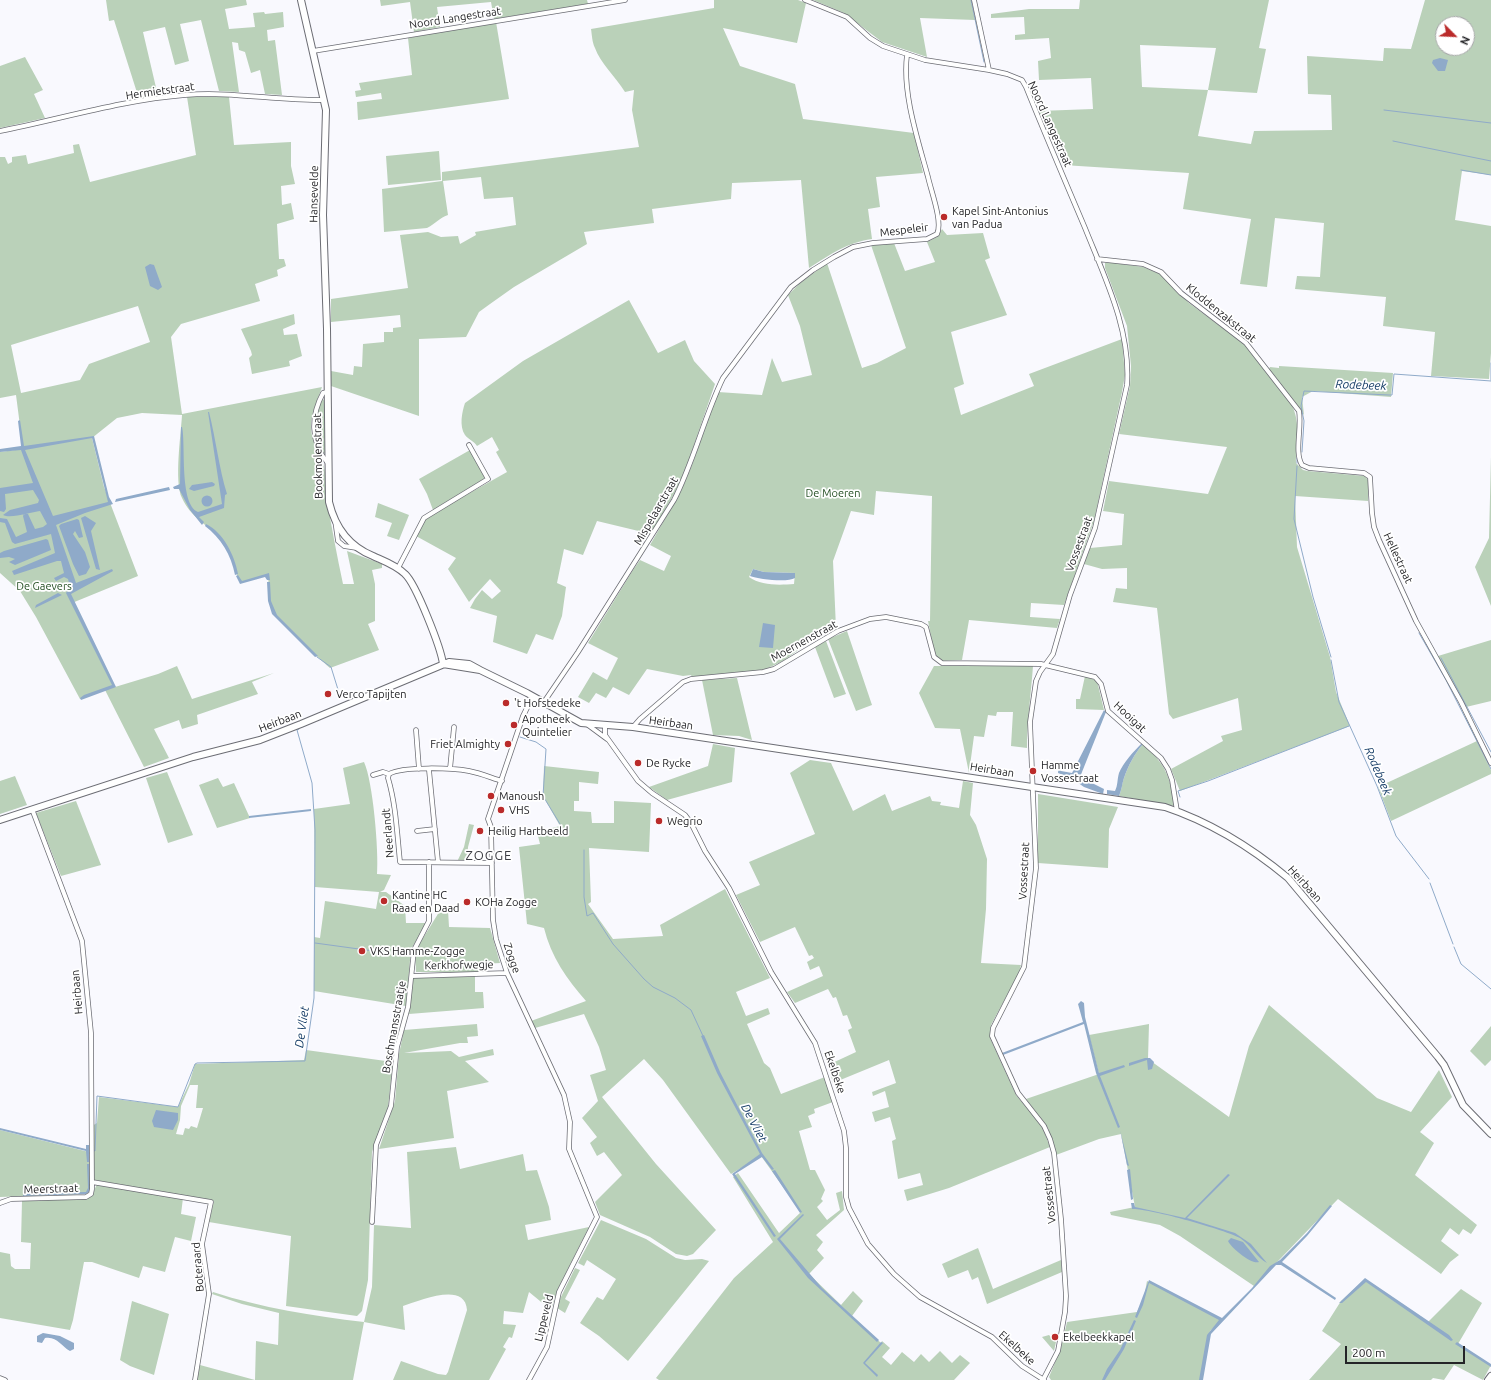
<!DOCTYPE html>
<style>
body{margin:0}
#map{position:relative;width:1491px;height:1380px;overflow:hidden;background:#f9f9fe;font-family:Ubuntu,sans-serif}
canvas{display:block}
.north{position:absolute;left:1435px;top:16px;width:40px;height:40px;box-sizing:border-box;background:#fff;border:1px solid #a7a7a9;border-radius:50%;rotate:114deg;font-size:11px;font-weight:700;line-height:16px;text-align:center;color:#242427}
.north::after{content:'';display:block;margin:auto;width:14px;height:18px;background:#ba2b2a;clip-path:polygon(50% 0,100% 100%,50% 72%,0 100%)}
.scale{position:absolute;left:1345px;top:1346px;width:120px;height:18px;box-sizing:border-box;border:2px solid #242427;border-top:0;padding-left:5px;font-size:12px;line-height:14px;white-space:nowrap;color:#242427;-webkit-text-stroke:3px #fff;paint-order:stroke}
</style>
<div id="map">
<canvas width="1491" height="1380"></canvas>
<div class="north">N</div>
<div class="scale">200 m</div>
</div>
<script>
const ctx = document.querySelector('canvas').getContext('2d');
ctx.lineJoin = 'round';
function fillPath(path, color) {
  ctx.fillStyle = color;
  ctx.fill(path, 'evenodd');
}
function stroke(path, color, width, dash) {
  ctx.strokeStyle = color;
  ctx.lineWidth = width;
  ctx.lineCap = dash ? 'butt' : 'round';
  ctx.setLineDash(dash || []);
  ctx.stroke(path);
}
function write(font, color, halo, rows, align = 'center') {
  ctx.font = font + ' Ubuntu,sans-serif';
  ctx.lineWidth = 3.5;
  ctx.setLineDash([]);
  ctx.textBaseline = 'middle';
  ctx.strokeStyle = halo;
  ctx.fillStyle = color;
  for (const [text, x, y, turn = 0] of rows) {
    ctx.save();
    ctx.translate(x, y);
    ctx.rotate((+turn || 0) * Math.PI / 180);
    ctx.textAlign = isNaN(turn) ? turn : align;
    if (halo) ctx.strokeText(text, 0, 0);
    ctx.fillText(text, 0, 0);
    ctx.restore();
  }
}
fillPath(new Path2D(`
 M106 0H246L247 5 225 9 229 29 255 27 253 13 264 12 265 14 283 12 284 27 267 30 268 41 275 40 282 95 265 94 260 70 251 73 245 52 239 50 238 43 232 42 239 92 219 91 201 20 180 24 189 61 175 65 165 27 143 32 158 96 139 99 114 20 109 21Z
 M380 0H587L588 4 494 19 491 2 437 7 440 27 414 32 410 2 381 6Z
 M714 0H798L806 3 797 43 723 28 740 66 795 84 803 119 914 133 923 173 876 177 880 207 868 209 872 239C846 243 831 254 809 268L801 180 732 183 731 199 652 209 654 223 584 232 587 244 514 287 490 304 479 312 466 337 419 339V416L331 386V371L353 375 354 366 362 367 363 344 384 342V332H393V328L401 327 400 315 331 322V299L408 288 400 235 428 232 441 237 458 236 460 244 476 235 475 232 516 225 513 197 484 199 481 177 443 181 448 215C439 218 435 224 427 228L384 232 382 189 442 181V172L639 147 632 110 634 90 625 92C616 77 600 63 595 48 592 42 592 35 591 29L714 8Z
 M813 0H971L975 20 920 18 927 57 882 42 844 13Z
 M1080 0H1269L1259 48 1266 49 1257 93 1208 90 1198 136 1251 144 1254 131 1332 130 1331 95 1308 94 1307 56 1383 61 1384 48 1411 49 1425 0H1491V175L1462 171 1455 220 1491 226V353L1489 379 1431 376 1435 332 1383 326 1386 297 1295 289 1297 276 1320 277 1324 223 1275 218 1267 287 1240 284 1251 219 1183 209 1189 173 1063 165 1039 111 1093 109 1091 78 1039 80 1038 61 1051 58 1049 38 1015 40V35L1025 34 1024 17 991 18V14L1029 9H1079ZM1443 24H1467V48H1443ZM1140 45 1216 48 1208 90 1142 87Z
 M496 22 509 99 358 120 357 102 382 99 381 93 356 97 355 91 361 90 359 83 412 75 408 38Z
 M25 57 43 90 34 94 45 118 0 128V66Z
 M187 97H229L234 145 291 142V166L295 184 281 186 282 205 291 203 294 219 277 224 279 259H284L286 266 277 270 278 276 255 284 260 301 181 324 171 337 182 414 322 387C318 399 312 411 311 424 310 441 321 452 324 467 327 478 325 490 327 501 332 529 337 556 343 584H354L347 551 382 564V568L372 570 375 584V621L368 624 379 650 330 668C318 657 276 621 271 608 268 599 269 584 268 574L240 583C234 567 230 551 219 538 206 523 191 518 182 498 174 482 181 434 182 415L142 413 117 418 92 438 104 487 138 576 72 603 115 687 158 674 177 666 192 699 274 673 252 682 258 694 197 715 198 724 182 729 179 720 154 729 169 758 144 767 105 690 80 699 36 617 20 591 0 573V452L23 449 16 395 0 398V157H5L8 164 12 162V157L26 155 28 164 74 153 73 145 79 144 90 182 196 155ZM138 306 150 342 89 364 80 380 21 393 11 345Z
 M439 151 441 180 388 185 386 156Z
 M942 229 947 235 983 233 990 258 985 260 1007 315 951 332 964 384 954 388 961 415 1034 386 1029 374 1122 339 1125 375 1122 392 1094 521 1064 605 1031 603 1030 617 1060 619 1057 628 969 620 962 660 940 661 935 657 928 621H930L932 496 876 491 874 515 851 511 833 561 836 628 804 646 783 661 764 670 692 677 691 675 683 676 647 669 629 695 613 687 606 698 596 693 589 703 578 697 593 672 607 680 618 658 588 643 633 570 640 560 664 571 671 556 650 545 681 491 692 465 718 392 762 395 772 358 782 382 812 375 800 326 788 295 799 284 827 263 862 368 877 363 906 348 871 245 894 243 905 271 935 262 927 242 937 237ZM753 569 764 572 795 573 794 584C780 585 761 586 749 577Z
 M1108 262 1143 267 1160 274 1189 303 1244 344 1292 405C1301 425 1296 443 1296 463L1303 470 1308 471 1365 476 1368 480V501L1295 496 1297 547 1330 657 1336 692 1350 726 1180 791 1171 769 1223 741 1221 736 1242 730 1238 698 1173 719 1169 714 1157 608 1113 602 1116 588 1127 589V568L1102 569 1084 564 1090 548 1122 545 1124 514 1103 511 1109 481 1208 494 1227 447 1119 434 1130 386 1131 366 1127 326 1105 268V263Z
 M629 300 658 353 685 340 694 361 715 384 684 474 673 496 651 534 597 521 583 555 564 549 557 583 566 587 562 616 553 640 536 634 527 654 493 642 497 616 470 608 475 599 482 590 492 599 501 591 490 579 469 602 448 569 456 558 416 536 424 521 429 516 507 472 496 452 499 450 492 437 477 446C474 441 468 439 465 435 459 426 462 412 465 403L523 361Z
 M294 314 295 324 283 329 284 335 297 334 302 356 289 361 290 366 252 374 249 358 252 355 251 351 241 329Z
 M1279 366 1393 373 1391 397 1313 391 1302 397 1304 415 1269 369 1270 367 1279 368Z
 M323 399 325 402V454C312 442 314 413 323 399Z
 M470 450 485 477 484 479 433 510 427 494 419 479Z
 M1491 456V606L1475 567 1489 538Z
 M378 503 409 515 399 540 387 536 392 523 375 517Z
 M847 631 872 705 856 711 828 639Z
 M1491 640V701L1466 707 1438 656Z
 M826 641 846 694 834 698 815 647Z
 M934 666H1033C1031 694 1027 721 1027 748L1011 746 1013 712H997L996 716 988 715 984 737 974 736 969 773 960 729 935 728 919 693Z
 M1085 676 1097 681 1104 710 1076 709V699H1080Z
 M737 678 752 740 739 736 713 735 702 680Z
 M1477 741 1491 770V774L1391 821 1378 787Z
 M713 744 735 748 732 782 667 800 649 787 708 766Z
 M1143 744C1167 766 1169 775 1175 806L1119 796C1122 789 1122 783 1124 778 1128 766 1135 753 1143 744Z
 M810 760 831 763 853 811 885 794 892 811 930 796 932 801 941 802 940 805 959 808 963 781 973 783 970 815 976 825 987 859 986 909 981 963 1021 965 1019 973 991 1025 990 1038 1016 1095 1042 1126 1050 1147 949 1188 907 1201 904 1190 923 1185 920 1173 898 1179 892 1141 896 1139 890 1117 875 1122 872 1112 889 1107 885 1091 873 1096 872 1092 896 1083 889 1060 833 1083 828 1065 856 1052 848 1030 852 1028 847 1015 843 1016 836 997 833 998 828 989 795 1003 787 992 823 976 819 966 810 970 807 962 814 958 812 955 809 956 795 927 760 942 736 895 760 885 749 862 815 834 790 773Z
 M364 762C373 781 379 852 377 874L391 875 384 890 380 892H386L405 906 406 923H427L411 949 406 1006 314 991V937L320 938 325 901 376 909 379 892 315 887 314 809 350 804 343 768Z
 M544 766 599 772 598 784 579 782V801H574V811L591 812 592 823H614V801L651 803 649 852 589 848 591 902 588 904 613 939 663 936 660 925 725 889 770 978 736 992 746 1016 768 1008 770 1014 747 1024 764 1063 770 1068 781 1094 825 1077 833 1102 814 1109 815 1113 808 1116 812 1127 799 1131 810 1170H815L825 1190 821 1199 823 1201 817 1207 827 1220 840 1210 836 1193 842 1191 844 1210 816 1235 823 1242 817 1250 824 1258 809 1274 841 1305 853 1291 863 1301 852 1316 881 1343 882 1341 890 1348 882 1357 891 1365 902 1352 914 1362 921 1354 929 1362 940 1351 952 1363 960 1355 970 1363 954 1380H659L656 1378 734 1278 773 1242 733 1177 738 1173 779 1233 801 1212 761 1156 731 1174 663 1080 644 1059 602 1097 656 1164 716 1230 693 1254 687 1256 676 1254 650 1237 600 1215 595 1202 622 1175 604 1152 597 1156 590 1143 597 1137 582 1118 598 1101 590 1075 606 1070 599 1047 584 1014 535 1028 531 1021 586 1001C567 979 551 957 544 928L527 924 519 847 540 844 537 832 560 826 543 796Z
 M167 772 193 835 168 843 146 778Z
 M15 776 27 805 0 814V781Z
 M218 778 223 787 234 783 250 818 217 828 199 785Z
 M1038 794 1118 807 1109 829 1108 868 1038 863Z
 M76 801 101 865 61 876 36 813Z
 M469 824 474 825 468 847 467 864H456L464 847Z
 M441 909 448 910 449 927 490 928 500 963 481 964 480 972H416L415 951Z
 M475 976V992H483L484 1008 409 1014 413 978Z
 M1269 1005 1377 1098 1411 1112 1439 1070 1452 1097 1420 1132 1434 1143 1415 1175 1477 1225 1471 1234 1463 1229 1459 1235 1450 1228 1441 1241 1459 1255 1450 1262 1441 1274 1338 1199 1254 1286 1180 1236 1160 1225 1111 1215 1110 1212 1135 1207 1121 1134 1099 1139 1056 1155 1048 1128 1026 1099 1099 1074 1089 1035 1149 1024 1148 1059 1229 1117 1249 1046Z
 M477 1024 478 1036 467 1037 468 1043H460L404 1053 451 1051 459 1057 493 1049 494 1055 465 1061 489 1082 447 1091 454 1138 379 1149 395 1101 399 1054 404 1030Z
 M1491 1026V1060L1485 1066 1470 1051Z
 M306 1050 393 1062 388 1107 372 1152 368 1280 362 1311 357 1316 286 1306 291 1236 209 1222 214 1201 94 1180 92 1126 97 1123 99 1097 178 1107 189 1084 195 1064 304 1060ZM190 1085H198L196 1108H203L197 1128 191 1126 189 1129 185 1128 183 1135 176 1134 180 1120 181 1106Z
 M0 1130 89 1152 90 1185 88 1193 86 1194 0 1197Z
 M456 1147 460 1169 523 1154 526 1171 537 1170 549 1207 551 1220 525 1225 528 1240 589 1227 558 1289 551 1310 529 1292 523 1313 504 1311 503 1324 516 1325 512 1338 509 1337 503 1347 506 1349 489 1380H393L401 1361 438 1374 446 1375 448 1372 467 1310C465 1281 420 1301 403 1306L405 1330 364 1322 353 1380H197L200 1365 255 1380 256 1341 278 1345 279 1313 242 1304 212 1294 213 1292C262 1308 313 1316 364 1322L372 1287 374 1225 411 1228 407 1152Z
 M97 1184 183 1198 181 1214 196 1217 191 1241 175 1237 165 1272 143 1266 139 1278 92 1262H84L73 1320 70 1330 0 1318V1252L10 1254 11 1266 15 1269H30L31 1243 21 1242 22 1201 86 1198 92 1195Z
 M601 1220 646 1239 676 1258 685 1260 702 1259 709 1261 628 1361 599 1336 580 1323 597 1297 603 1300 616 1279 587 1260 584 1266 578 1263Z
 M978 1248 993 1289 1061 1260 1062 1272 987 1304 978 1277 972 1280 968 1270 948 1278 942 1264Z
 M575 1268 580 1270 565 1299 570 1302 565 1313 557 1308 560 1299Z
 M1364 1280 1427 1323 1461 1289 1482 1303 1458 1344 1491 1365 1483 1380 1454 1365 1444 1380 1433 1378 1431 1380H1309L1341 1344 1322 1331 1341 1301Z
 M1147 1281 1222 1320 1210 1331 1202 1380H1051L1049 1377 1061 1348 1067 1322 1137 1312 1144 1297Z
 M132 1301 169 1314 154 1375 130 1366 120 1360Z
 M1049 1335 1056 1342 1054 1351 1042 1337Z`), '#bad1b9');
fillPath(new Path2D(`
 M1440 58 1448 60 1445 71H1438L1432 63 1433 60Z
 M150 264 154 265 162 287 158 290 150 286 145 267Z
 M208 412H209C216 440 219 468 227 494L225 495 224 508 199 517 204 522 202 525 190 510 179 489H174L173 487 180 484 181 427H182C186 445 179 504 198 512L222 504Z
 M20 420 24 446 94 436 109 497 113 504 85 513 56 525 76 583 112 569 113 571 71 594 116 687 81 700 80 698 84 695 112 685 66 593 70 587 68 579 64 577 56 581 54 578 64 573 61 561H57L14 575 12 571 55 553 51 534 15 544 12 542 5 523 0 522V518L7 519 16 537 27 532 23 516 24 514H28L35 529 43 527 47 524 40 511C31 512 11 519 3 515L10 510 38 503 39 500 33 490 5 494 6 509 4 512 0 511V488L33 483 21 450 0 452V449L21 446 18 421ZM92 438 108 502 53 516 25 450Z
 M212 482 215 484 214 486 194 491 189 489 192 485Z
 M169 487 170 490 115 502 116 499Z
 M201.5 501a5.5 5.5 0 1 1 11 0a5.5 5.5 0 1 1-11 0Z
 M85 516 96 523 91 531 100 570 96 569 81 518Z
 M77 519 79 520 83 537 79 538 75 531 73 534 85 552 90 567 86 574 79 576 73 564 59 526 61 524Z
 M206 524C223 532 235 556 238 574L235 575C231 555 221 538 205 526Z
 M46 539 48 540 51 550 15 565 9 562 15 559 9 557 0 558V553L4 551Z
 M753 569 764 572 795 573V578C787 583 758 579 750 576Z
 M269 573 270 580H267L265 577 240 584 236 576 238 575 242 581Z
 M267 582H270L271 601 277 615 318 656 315 657 272 614 268 601Z
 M58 593 62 595 35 608 36 605Z
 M763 623 775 625 773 648 759 647Z
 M1104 710 1106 712 1080 777 1104 789 1103 794 1084 787 1071 778 1058 773 1059 763 1061 764V771L1072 773Z
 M1142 743 1143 744C1135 753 1128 766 1124 778 1122 784 1122 789 1119 796L1107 794V790L1115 791C1118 785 1117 780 1119 773 1123 763 1134 751 1142 743Z
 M311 809V811L249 818V816Z
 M1081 1001 1084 1003 1085 1017 1099 1073 1124 1065 1125 1067 1100 1076 1120 1127 1118 1128 1096 1073 1084 1024 1003 1055 1002 1053 1083 1022 1078 1004Z
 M704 1035 720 1072 762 1153 774 1169 772 1170 762 1157 735 1174 776 1236 774 1237 732 1174 760 1154 717 1073 701 1036Z
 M1145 1058H1150L1154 1062 1152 1069 1148 1070 1147 1060 1129 1066V1063Z
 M156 1110 178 1113V1120L173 1130 154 1127 152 1121Z
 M0 1128 86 1149V1145H89V1162H87L86 1151 0 1130Z
 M1120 1130 1129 1166 1127 1165Z
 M87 1164H89V1167L90 1191 86 1194 23 1196V1193L86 1192 88 1188Z
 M1130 1169 1133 1199 1131 1200 1127 1170Z
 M775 1170 802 1212 800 1213 772 1171Z
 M1228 1174 1230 1175 1187 1218 1235 1233 1251 1244 1267 1263C1257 1258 1251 1245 1240 1238 1226 1230 1148 1208 1132 1209L1131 1203H1134L1135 1207 1185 1218Z
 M1330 1205 1332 1206 1307 1236 1282 1262 1336 1298 1335 1300 1281 1265H1276L1211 1334 1203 1380H1199L1207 1335 1219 1320 1149 1283 1143 1305 1137 1318 1135 1317 1149 1280 1222 1318 1252 1288 1270 1266 1280 1260 1307 1233Z
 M803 1214 804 1215 780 1239 822 1288 879 1340 877 1342 808 1278 777 1239Z
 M1231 1238 1243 1242 1259 1262C1252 1265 1231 1248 1228 1241Z
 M1365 1278 1449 1335 1453 1340 1451 1341 1366 1282 1342 1303H1339Z
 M1134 1320 1136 1321 1124 1349 1105 1380H1102L1107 1369 1120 1350Z
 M43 1333 60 1336 74 1343V1349L70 1351C61 1346 57 1336 45 1338L42 1343 37 1342V1336Z
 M881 1342 883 1343 865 1363 878 1375 877 1377 863 1363Z
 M1457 1342 1491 1364V1367L1455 1344Z`), '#8faac9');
stroke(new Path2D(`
 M971 0 984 62
 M1384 110 1491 123
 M1393 141 1491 161
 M1461 170 1491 175
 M1491 380V363
 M1302 452 1304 421 1301 406 1304 391 1389 395H1392L1394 374 1491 381
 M1297 458V463
 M1297 466 1294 519 1313 597 1331 657
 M1419 633 1446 680 1491 769
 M317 657 331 667 340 696
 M1441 658 1491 752
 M1331 660 1339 702 1377 786 1396 836 1429 879
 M520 737 536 742 546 749 543 796 560 824
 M1180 797 1178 791 1208 781 1349 726
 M584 850V897L587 916 593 913 613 944 644 979 653 987 675 998 691 1010 703 1036
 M1430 883 1453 944
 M315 943 388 953
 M1454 947 1461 964 1491 989
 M93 1150 95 1151 97 1096 178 1107 195 1064 197 1063 305 1061 314 998 315 830 312 783 297 730 299 729`), '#8faac9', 1);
const street = new Path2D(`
 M805 0 847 17 870 38 883 46 925 60 989 70 1007 74 1022 80 1026 87C1045 134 1065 181 1085 228 1105 278 1131 330 1127 385L1095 528 1070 595 1053 654 1040 672 1036 681 1030 722 1036 868 1024 967 993 1028 992 1036 1018 1093 1044 1126 1050 1139 1054 1153 1061 1219 1066 1296 1065 1312 1058 1351 1043 1380
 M974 0 989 70
 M313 51 625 0
 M0 131C61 119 122 100 185 95 231 91 278 101 324 100
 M1097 259 1143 264 1161 272 1181 293 1246 343 1299 411C1302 428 1294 452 1302 465L1309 468 1364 473 1370 477 1372 513 1374 527 1379 540 1416 621 1461 702 1491 763
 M327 462C310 442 311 415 323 393L327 392
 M335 520 338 541 344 546 357 548
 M398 568 424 518 488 479 469 445
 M544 702 578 652 674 500C694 461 704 417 723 378L791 287 813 270 834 257 853 247 873 243 927 239 937 234C943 222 931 191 928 177 918 140 902 93 907 55
 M588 725 607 739
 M605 726V735L638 781 652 793 685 815 691 823 705 851 729 888 771 972 815 1043 844 1131 846 1148V1197L849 1208 868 1244 894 1274 920 1297 992 1337 1022 1366 1044 1380
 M633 727 640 719 683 682 691 679 763 672 774 669 838 631 870 619 886 617 921 624 926 627 934 657 942 663 1041 664 1095 677 1101 684 1108 711 1161 758 1168 769 1172 780 1177 811
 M416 730 419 769
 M450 769 454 727
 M429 770 438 862
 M373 775 383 772 389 774
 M417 831 435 829
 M492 863 400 862C397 833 396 805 388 778L389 774C403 766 453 768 469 771 480 773 492 778 502 781
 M412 976 507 973
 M92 1182 211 1202 202 1244 209 1294 195 1380
 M0 1203 11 1199 86 1197 91 1194 92 1189 91 1033 82 941 32 809
 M372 1222 376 1145 391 1106 397 1047 408 1007 414 950 429 921V862
 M0 1378 5 1380
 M529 1380 547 1347 559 1292 597 1217 569 1149 570 1122 564 1095 507 973 496 939 493 920 491 827 488 819 523 716 533 696`);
const secondary = new Path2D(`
 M301 0 326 110 323 215 327 329 329 502C335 527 348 546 373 556 384 561 396 565 405 574 416 584 441 648 443 664
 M480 670 527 693 581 723 633 727 1165 807C1210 822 1252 848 1288 878L1438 1057 1444 1065 1463 1105 1491 1134
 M0 820 193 757 260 740 301 724 449 662 469 664 480 670 443 664
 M1488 1380 1491 1376`);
stroke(street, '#6c6d74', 5.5);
stroke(secondary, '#6c6d74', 8);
stroke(street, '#fff', 4);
stroke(secondary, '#fff', 6);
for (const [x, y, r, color] of [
 [944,217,4,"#ba2b2a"],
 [328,694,4,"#ba2b2a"],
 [506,703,4,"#ba2b2a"],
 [514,725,4,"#ba2b2a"],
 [508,744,4,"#ba2b2a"],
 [638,763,4,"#ba2b2a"],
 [1033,771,4,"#ba2b2a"],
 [491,796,4,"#ba2b2a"],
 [501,810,4,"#ba2b2a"],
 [659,821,4,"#ba2b2a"],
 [480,831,4,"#ba2b2a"],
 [384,901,4,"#ba2b2a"],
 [467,902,4,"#ba2b2a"],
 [362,951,4,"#ba2b2a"],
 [1055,1337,4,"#ba2b2a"]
]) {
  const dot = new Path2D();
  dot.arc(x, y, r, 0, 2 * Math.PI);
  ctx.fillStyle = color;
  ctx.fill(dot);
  stroke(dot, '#fff', 1.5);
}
write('11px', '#242427', '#fff', [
 ["Noord Langestraat",455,18,-9],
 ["Hermietstraat",160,91,-8],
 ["Noord Langestraat",1050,124,66],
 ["Hansevelde",314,194,-89],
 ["Mespeleir",904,230,-7],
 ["Kloddenzakstraat",1221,313,39],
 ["Bookmolenstraat",318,456,-91],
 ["Mispelaarstraat",656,511,-60],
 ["Vossestraat",1079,544,-70],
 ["Hellestraat",1398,558,65],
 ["Moernenstraat",804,641,-29],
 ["Hooigat",1130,717,43],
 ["Heirbaan",280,721,-21],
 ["Heirbaan",671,723,8],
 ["Heirbaan",992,770,9],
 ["Neerlandt",388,833,-95],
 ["Vossestraat",1024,871,-87],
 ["Heirbaan",1305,884,48],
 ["Zogge",512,958,71],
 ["Kerkhofwegje",459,965,-1],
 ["Heirbaan",77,992,-95],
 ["Boschmansstraatje",394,1027,-80],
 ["Ekelbeke",835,1072,71],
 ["Meerstraat",51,1189,-2],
 ["Vossestraat",1049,1195,-96],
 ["Boteraard",198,1267,-95],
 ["Lippeveld",544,1318,-76],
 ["Ekelbeke",1017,1348,42]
]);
write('11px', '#242427', '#fff', [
 ["Kapel Sint-Antonius",952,211],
 ["van Padua",952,224],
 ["Verco Tapijten",336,694],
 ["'t Hofstedeke",514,703],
 ["Apotheek",522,719],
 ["Quintelier",522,732],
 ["Friet Almighty",500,744,"right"],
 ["De Rycke",646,763],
 ["Hamme",1041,765],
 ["Vossestraat",1041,778],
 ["Manoush",499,796],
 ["VHS",509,810],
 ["Wegrio",667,821],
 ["Heilig Hartbeeld",488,831],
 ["Kantine HC",392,895],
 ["Raad en Daad",392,908],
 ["KOHa Zogge",475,902],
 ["VKS Hamme-Zogge",370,951],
 ["Ekelbeekkapel",1063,1337]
], 'left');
write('11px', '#275126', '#fff', [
 ["De Moeren",833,493],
 ["De Gaevers",44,586]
]);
write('italic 12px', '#163d67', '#fff', [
 ["Rodebeek",1361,385,2],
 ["Rodebeek",1378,771,67],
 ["De Vliet",302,1027,-82],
 ["De Vliet",754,1123,62]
]);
ctx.letterSpacing = '1px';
write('13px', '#3c3d43', '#fff', [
 ["ZOGGE",489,856]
]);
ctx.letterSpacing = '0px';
</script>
